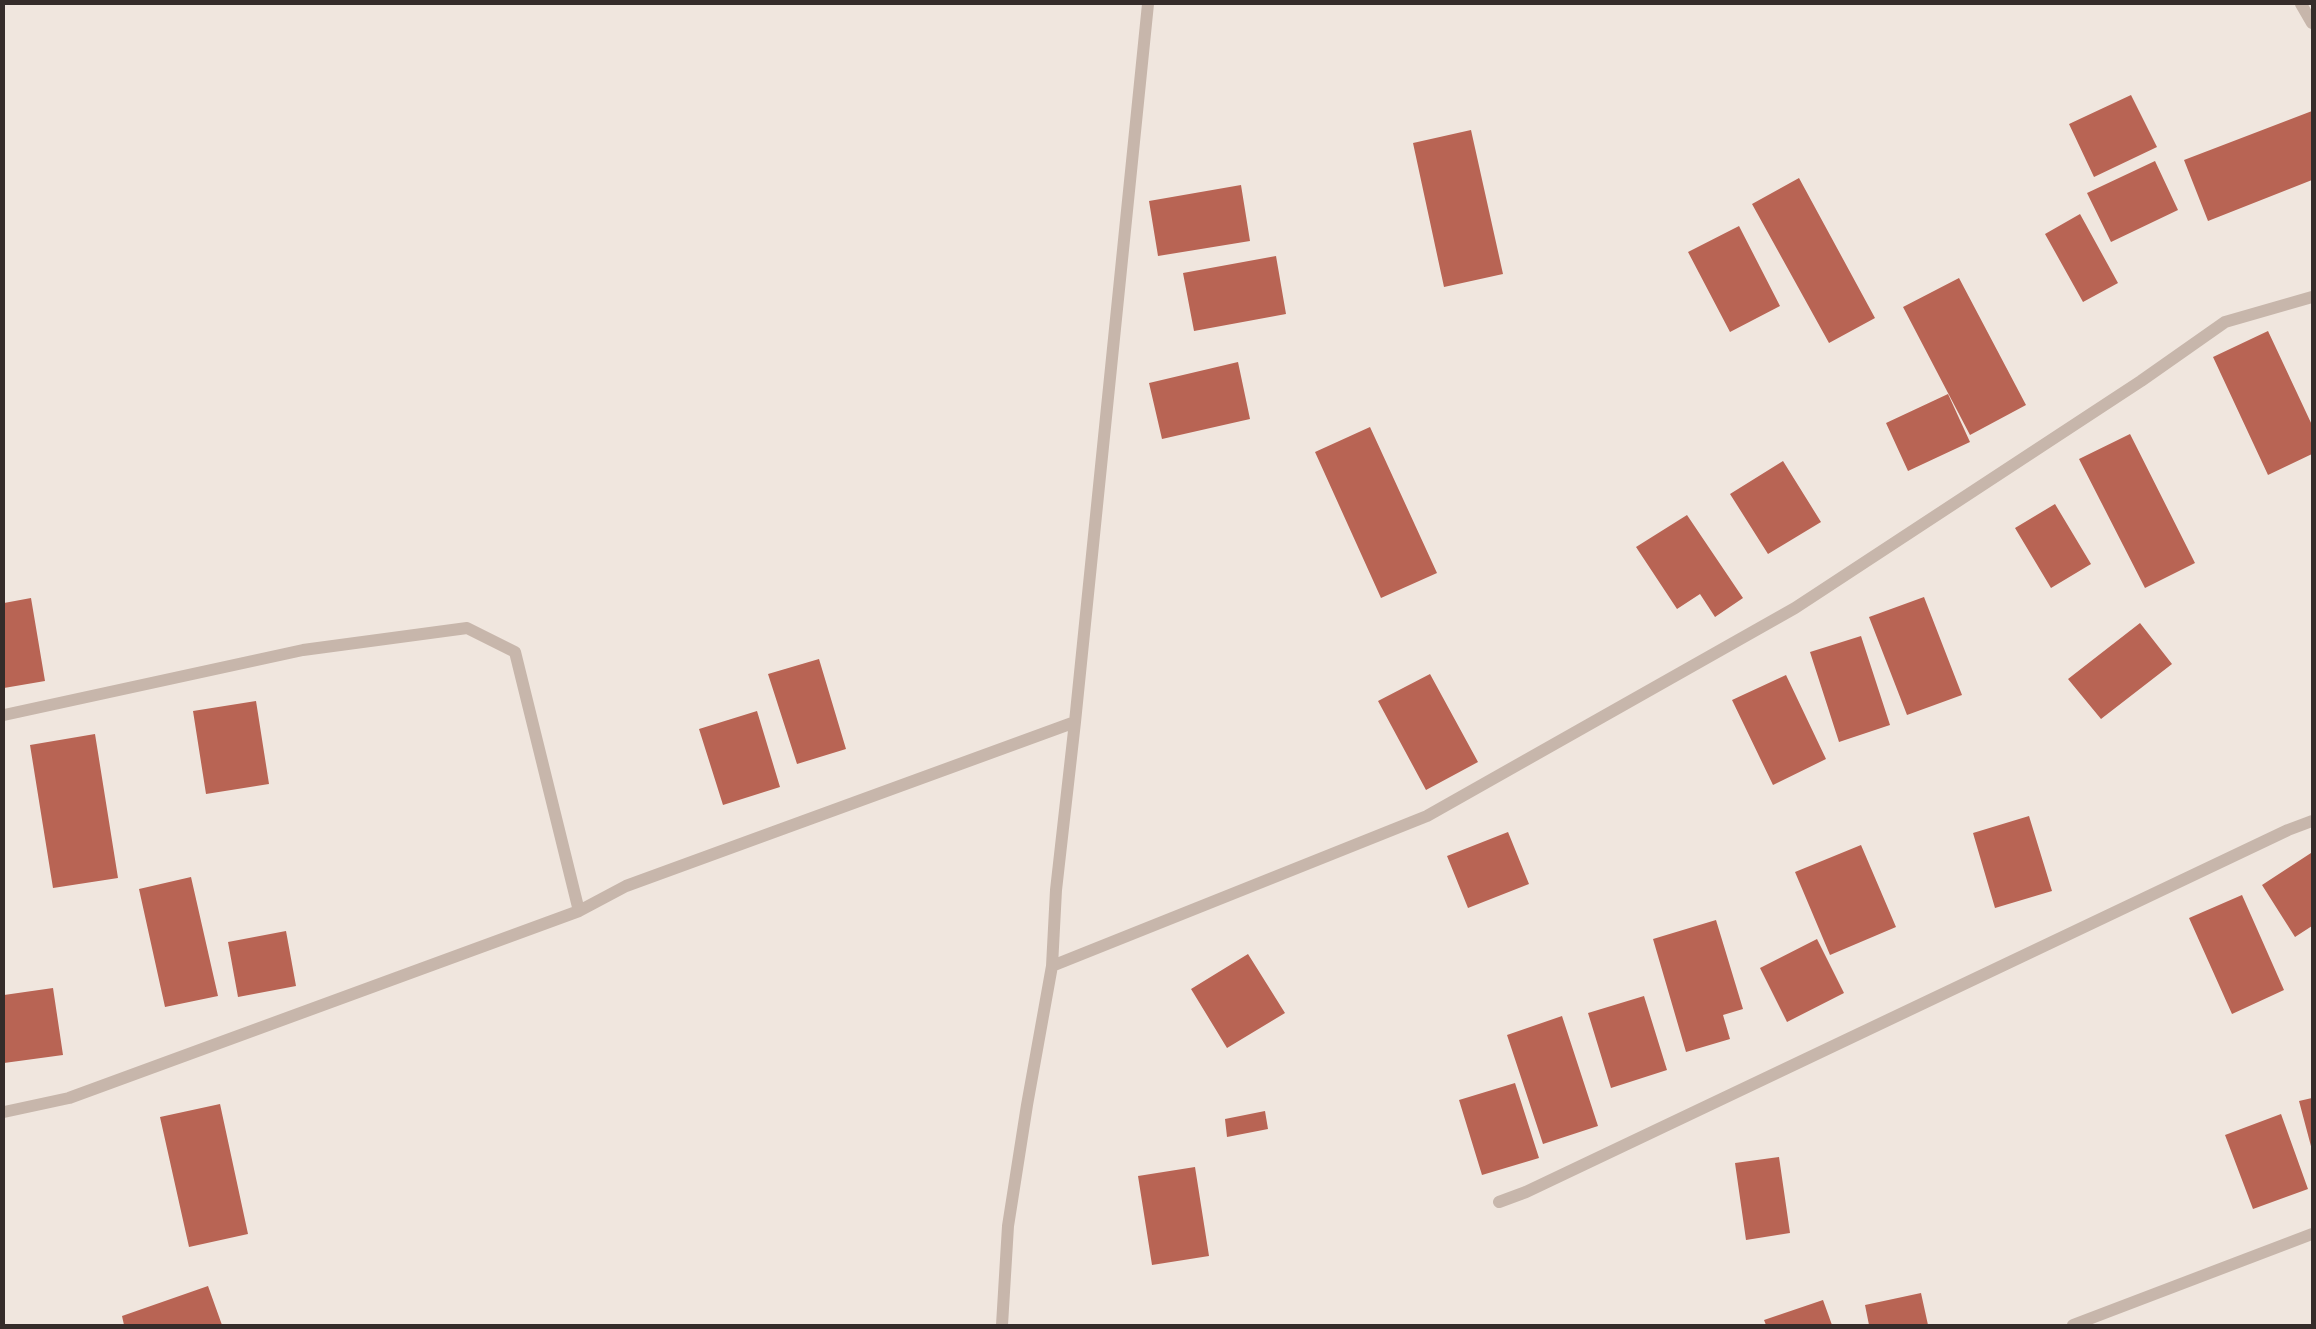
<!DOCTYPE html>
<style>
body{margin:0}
#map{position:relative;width:2316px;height:1329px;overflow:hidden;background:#f0e6de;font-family:"Source Sans 3",sans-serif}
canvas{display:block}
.frame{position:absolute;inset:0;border:5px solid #352c2a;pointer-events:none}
</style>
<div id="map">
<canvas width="2316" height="1329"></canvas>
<div class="frame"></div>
</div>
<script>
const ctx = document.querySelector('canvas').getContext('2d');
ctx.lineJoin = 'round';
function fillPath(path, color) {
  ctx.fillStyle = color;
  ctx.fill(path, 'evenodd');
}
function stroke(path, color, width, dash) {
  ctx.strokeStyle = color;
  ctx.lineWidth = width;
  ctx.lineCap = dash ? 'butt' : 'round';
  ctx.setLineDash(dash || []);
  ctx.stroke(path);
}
fillPath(new Path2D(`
 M2131 95 2157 147 2094 177 2069 124Z
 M2312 111V180L2208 221 2184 160Z
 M1471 130 1503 274 1444 287 1413 143Z
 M2155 161 2178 210 2111 242 2087 193Z
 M1799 178 1875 318 1829 343 1752 204Z
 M1241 185 1250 241 1158 256 1149 201Z
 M2080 214 2118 283 2083 302 2045 234Z
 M1739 226 1780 306 1730 332 1688 252Z
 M1276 256 1286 314 1194 331 1183 273Z
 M1959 278 2026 405 1970 435 1903 307Z
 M2268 331 2312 425V454L2268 475 2213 357Z
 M1238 362 1250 419 1162 439 1149 383Z
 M1948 394 1970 442 1908 471 1886 423Z
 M1370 427 1437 573 1381 598 1315 452Z
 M2130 434 2195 563 2145 588 2079 459Z
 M1783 461 1821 522 1768 554 1730 494Z
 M2055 504 2091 564 2051 588 2015 528Z
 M1687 515 1743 598 1715 617 1700 594 1677 609 1636 547Z
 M1924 597 1962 695 1907 715 1869 617Z
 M31 598 45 681 4 688V603Z
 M2140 623 2172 664 2101 719 2068 679Z
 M1861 636 1890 725 1839 742 1810 652Z
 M819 659 846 749 797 764 768 674Z
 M1430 674 1478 762 1426 790 1378 701Z
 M1786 675 1826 759 1773 785 1732 700Z
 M256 701 269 784 206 794 193 711Z
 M757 711 780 787 723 805 699 729Z
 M95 734 118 878 53 888 30 745Z
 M2029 816 2052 891 1995 908 1973 833Z
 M1508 832 1529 884 1468 908 1447 856Z
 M1861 845 1896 927 1830 955 1795 872Z
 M2311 853 2312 926 2295 937 2262 885Z
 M191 877 218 996 165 1007 139 889Z
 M2242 895 2284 990 2232 1014 2189 918Z
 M1716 920 1743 1009 1723 1015 1730 1039 1686 1052 1653 939Z
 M286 931 296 986 238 997 228 942Z
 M1817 939 1844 993 1787 1022 1760 968Z
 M1248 954 1285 1013 1227 1048 1191 989Z
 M53 988 63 1055 4 1063V995Z
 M1644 996 1667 1070 1611 1088 1588 1013Z
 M1562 1016 1598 1126 1543 1144 1507 1035Z
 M1515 1083 1539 1158 1482 1175 1459 1100Z
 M2312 1098V1150L2299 1101Z
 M220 1104 248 1234 189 1247 160 1117Z
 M1265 1111 1268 1129 1227 1137 1225 1119Z
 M2281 1114 2308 1189 2253 1209 2225 1135Z
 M1779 1157 1790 1233 1746 1240 1735 1163Z
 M1195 1167 1209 1256 1152 1265 1138 1176Z
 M208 1286 222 1325H124L122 1316Z
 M1921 1293 1928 1325H1869L1865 1305Z
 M1823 1300 1832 1325H1766L1764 1320Z`), '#b86454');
stroke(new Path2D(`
 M2301 4 2312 23
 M4 715 303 650 467 628 515 652 579 911
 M1052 966 1427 816 1795 608 2141 381 2225 322 2312 297
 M4 1112 69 1098 579 911 626 886 1075 722
 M1499 1202 1526 1192 2288 830 2312 821
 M1002 1325 1008 1226 1027 1105 1052 966 1056 890 1075 722 1148 4
 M2073 1325 2312 1234`), '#c7b6ab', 12);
</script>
